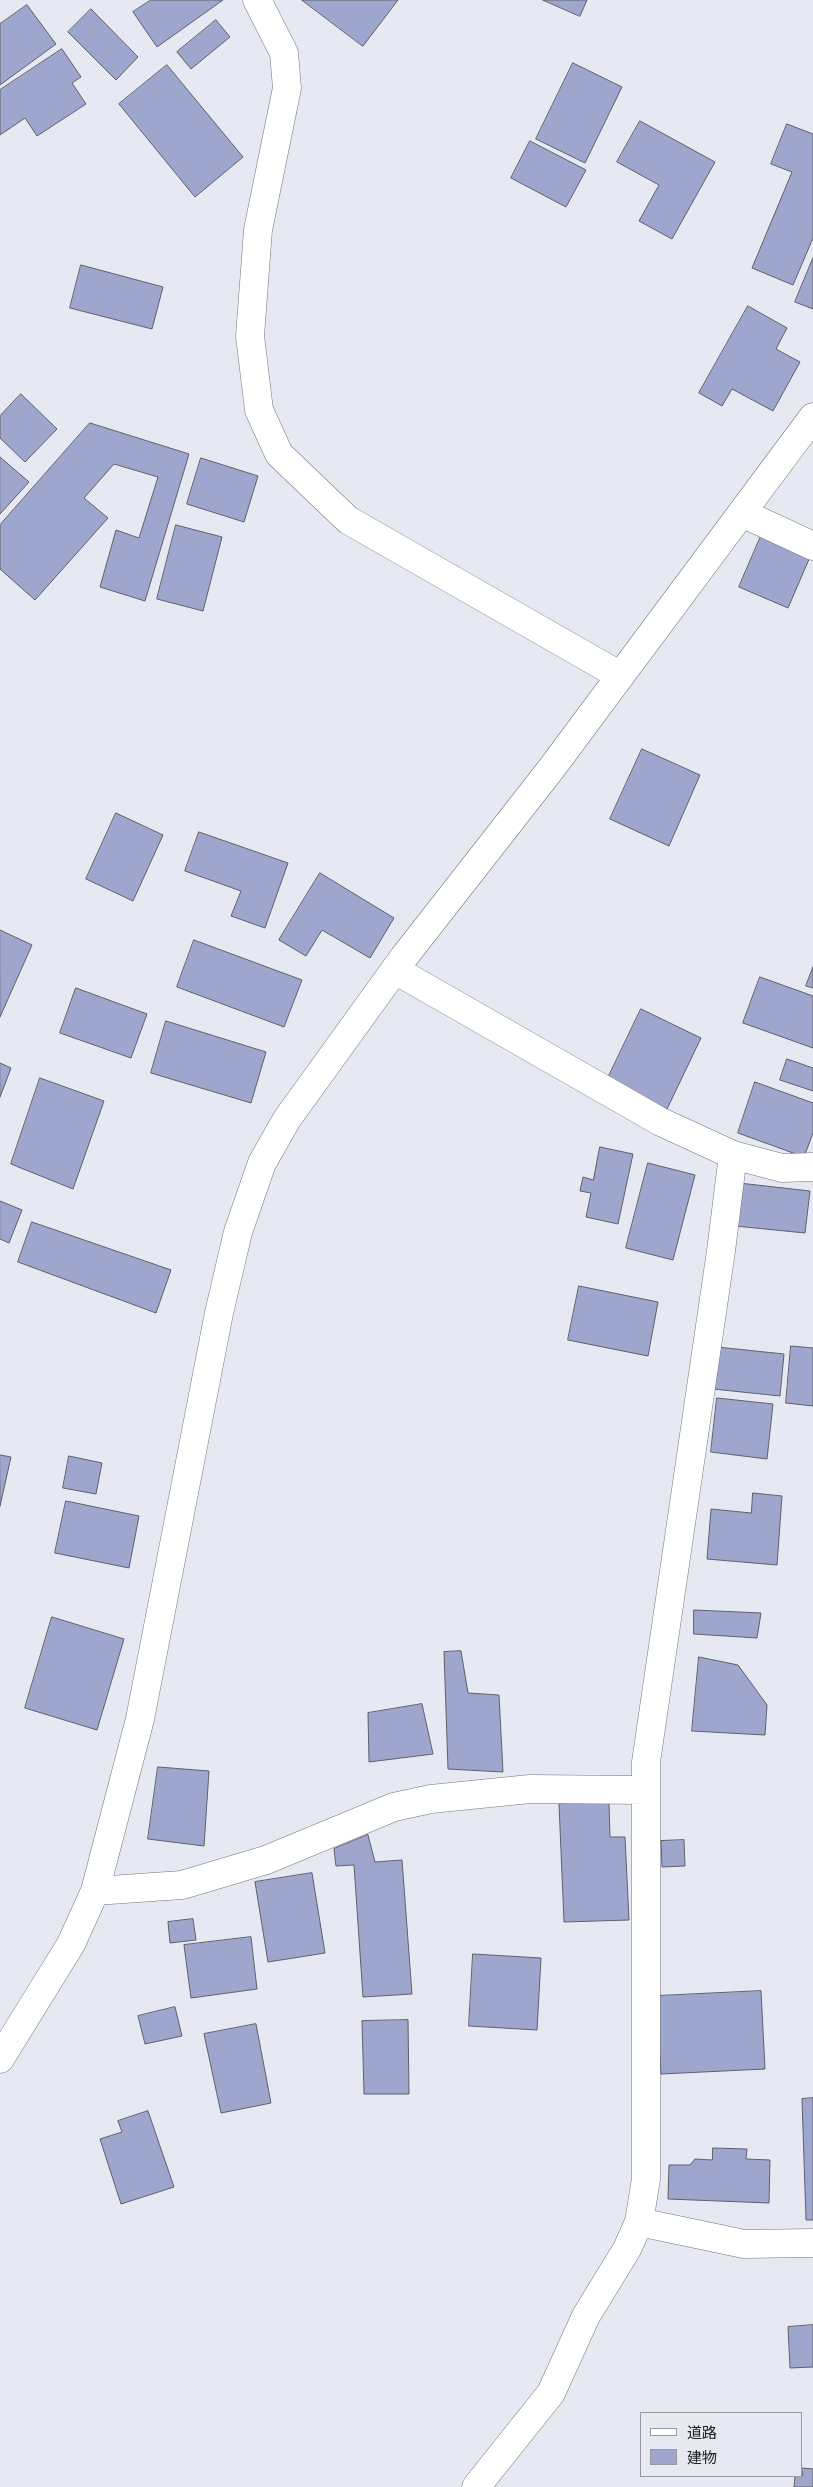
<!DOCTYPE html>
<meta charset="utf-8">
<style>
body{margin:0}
#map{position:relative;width:813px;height:2487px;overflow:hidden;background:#e6e8f2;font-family:Literata,"Noto Sans JP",serif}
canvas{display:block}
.legend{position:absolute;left:640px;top:2412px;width:162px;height:65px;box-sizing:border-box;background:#e6e8f2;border:1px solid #9798a0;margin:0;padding:6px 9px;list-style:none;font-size:15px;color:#202125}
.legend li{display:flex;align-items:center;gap:10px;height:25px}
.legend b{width:25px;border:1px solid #9798a0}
</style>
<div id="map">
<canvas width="813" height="2487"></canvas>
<ul class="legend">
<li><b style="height:6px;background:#fff"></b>道路</li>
<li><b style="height:14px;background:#9ea6cd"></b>建物</li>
</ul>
</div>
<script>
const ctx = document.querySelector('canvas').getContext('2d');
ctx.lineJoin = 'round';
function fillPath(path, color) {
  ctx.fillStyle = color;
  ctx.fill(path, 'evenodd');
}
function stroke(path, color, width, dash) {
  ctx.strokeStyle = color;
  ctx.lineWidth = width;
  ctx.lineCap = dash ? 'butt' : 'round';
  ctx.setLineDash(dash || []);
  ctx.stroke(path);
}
const building = new Path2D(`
 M151 0H223L157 47 133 12Z
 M302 0H398L363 46Z
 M543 0H587L580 16Z
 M27 5 56 44 0 85V24Z
 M91 9 138 57 116 80 68 32Z
 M216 20 230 37 191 69 177 52Z
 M62 49 81 77 72 83 86 104 37 136 25 118 0 135V90Z
 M573 63 622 87 585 163 536 139Z
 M167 65 243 157 195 197 119 104Z
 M640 121 715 162 672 239 639 221 659 185 617 162Z
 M787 124 813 134V238L793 285 752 268 792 172 771 164Z
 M530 141 586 170 566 207 511 178Z
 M813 258V309L795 302Z
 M81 265 163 287 152 329 70 308Z
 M748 306 787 328 776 349 800 362 773 411 732 389 722 406 699 393Z
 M21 394 57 429 25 462 0 438V416Z
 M90 423 189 454 145 601 100 587 116 530 139 538 158 477 114 464 84 498 108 518 35 600 0 569V525Z
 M0 457 29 482 0 514Z
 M201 458 258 476 244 522 187 504Z
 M176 525 222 537 203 611 157 599Z
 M761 536 810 557 788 608 739 587Z
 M642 749 700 775 669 846 610 819Z
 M116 813 163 835 133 901 86 879Z
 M199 832 288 863 265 928 231 916 241 891 185 871Z
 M320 873 394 918 370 958 322 930 306 956 279 940Z
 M0 930 32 945 0 1017Z
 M194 940 302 980 284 1027 177 987Z
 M813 967V988L806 986Z
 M760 977 813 996V1048L743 1023Z
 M76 988 147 1014 131 1058 60 1033Z
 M641 1009 701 1038 667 1109 607 1080Z
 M166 1021 266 1052 251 1103 151 1073Z
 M787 1059 813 1068V1091L780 1080Z
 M0 1063 11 1068 0 1097Z
 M40 1078 104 1101 73 1189 11 1164Z
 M755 1082 813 1103V1133L804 1157 738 1133Z
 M600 1147 633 1154 618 1224 586 1217 591 1193 580 1191 583 1177 593 1180Z
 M648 1163 695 1175 673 1260 626 1248Z
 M739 1183 810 1191 805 1233 735 1226Z
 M0 1201 22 1210 9 1243 0 1239Z
 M32 1222 171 1270 156 1313 18 1262Z
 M579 1286 658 1302 648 1356 568 1340Z
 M791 1346 813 1348V1406L786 1403Z
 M717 1347 784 1354 780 1396 713 1389Z
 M717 1398 773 1404 767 1459 711 1452Z
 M0 1455 11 1457 0 1506Z
 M69 1456 102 1463 96 1494 63 1488Z
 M753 1493 782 1496 777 1565 707 1559 711 1509 751 1513Z
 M66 1501 139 1516 129 1568 55 1553Z
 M694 1610 761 1613 757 1638 694 1634Z
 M52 1617 124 1639 97 1730 25 1708Z
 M461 1651 468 1693 499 1695 503 1772 448 1769 444 1652Z
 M699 1657 738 1665 767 1705 765 1735 692 1731Z
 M422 1704 433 1754 369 1762 368 1713Z
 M158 1767 209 1771 204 1846 148 1839Z
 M609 1803 610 1837H625L629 1920 564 1922 559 1804Z
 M368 1835 375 1862 402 1860 412 1994 363 1997 354 1865 336 1866 334 1849Z
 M684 1840 685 1866 662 1867 661 1841Z
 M312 1873 325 1953 268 1962 255 1882Z
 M193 1919 196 1940 170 1943 168 1922Z
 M251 1937 257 1989 191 1998 184 1945Z
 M473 1954 541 1958 537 2030 469 2026Z
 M761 1991 765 2069 661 2074 657 1996Z
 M175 2007 182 2036 145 2044 138 2016Z
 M408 2020 409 2094H364L362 2021Z
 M256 2024 271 2103 221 2113 204 2034Z
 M813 2098V2220H806L802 2099Z
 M148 2111 174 2187 121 2204 100 2139 122 2132 118 2121Z
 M713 2148 747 2149 746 2159 770 2160 769 2203 668 2199 669 2165H690L695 2159 712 2160Z
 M813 2325V2367L790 2368 788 2327Z
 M802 2468 813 2469V2487H794L795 2476H802Z`);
fillPath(building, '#9ea6cd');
stroke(building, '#5e6069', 1);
const minor = new Path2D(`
 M257 0 284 53 287 88 258 230 250 336 259 410 279 454 348 520 619 675
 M742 513 813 546
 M395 970 661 1122 733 1155 782 1168 813 1167
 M95 1891 182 1885 266 1860 394 1807 431 1799 530 1789 646 1790
 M0 2059 71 1944 95 1891 140 1719 219 1313 238 1232 262 1163 287 1119 404 957 551 769 813 417
 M639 2222 744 2244 813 2243
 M476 2487 551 2393 586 2316 627 2249 639 2222 646 2179V1762L721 1251 733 1155`);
stroke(minor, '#73767e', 29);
stroke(minor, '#fff', 28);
</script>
